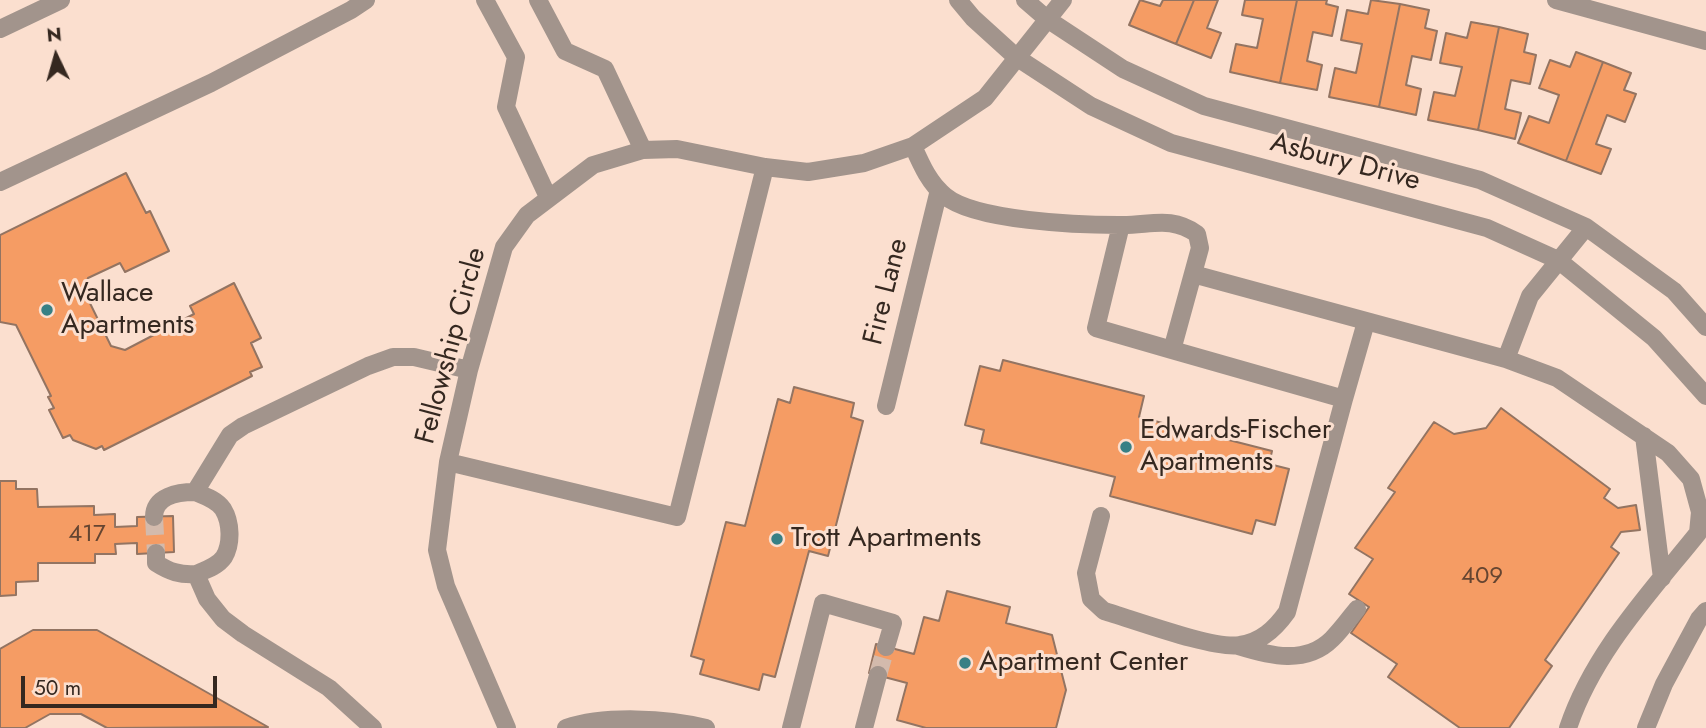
<!DOCTYPE html>
<style>
body{margin:0}
#map{position:relative;width:1706px;height:728px;overflow:hidden;background:#fbdfcf;font-family:Jost,sans-serif}
canvas{display:block}
.north{position:absolute;left:21px;top:21px;width:70px;height:70px;-webkit-text-stroke:5px #fbdfcf;paint-order:stroke;rotate:355deg;font-size:19px;font-weight:700;line-height:28px;text-align:center;color:#352820}
.north::after{content:'';display:block;margin:auto;width:24px;height:32px;background:#352820;clip-path:polygon(50% 0,100% 100%,50% 72%,0 100%)}
.scale{position:absolute;left:21px;top:676px;width:196px;height:32px;box-sizing:border-box;border:4px solid #352820;border-top:0;padding-left:9px;font-size:21px;line-height:24px;white-space:nowrap;color:#352820;-webkit-text-stroke:5px #fbdfcf;paint-order:stroke}
</style>
<div id="map">
<canvas width="1706" height="728"></canvas>
<div class="north">N</div>
<div class="scale">50 m</div>
</div>
<script>
const ctx = document.querySelector('canvas').getContext('2d');
ctx.lineJoin = 'round';
function fillPath(path, color) {
  ctx.fillStyle = color;
  ctx.fill(path, 'evenodd');
}
function stroke(path, color, width, dash) {
  ctx.strokeStyle = color;
  ctx.lineWidth = width;
  ctx.lineCap = dash ? 'butt' : 'round';
  ctx.setLineDash(dash || []);
  ctx.stroke(path);
}
function write(font, color, halo, rows, align = 'center') {
  ctx.font = font + ' Jost,sans-serif';
  ctx.lineWidth = 6;
  ctx.setLineDash([]);
  ctx.textBaseline = 'middle';
  ctx.strokeStyle = halo;
  ctx.fillStyle = color;
  for (const [text, x, y, turn = 0] of rows) {
    ctx.save();
    ctx.translate(x, y);
    ctx.rotate((+turn || 0) * Math.PI / 180);
    ctx.textAlign = isNaN(turn) ? turn : align;
    if (halo) ctx.strokeText(text, 0, 0);
    ctx.fillText(text, 0, 0);
    ctx.restore();
  }
}
const building = new Path2D(`
 M1140 0 1160 6 1163 0H1194L1176 44 1129 25Z
 M1194 0H1218L1207 28 1221 33 1211 58 1176 44Z
 M1245 0H1297L1280 83 1230 72 1236 44 1257 48 1263 19 1242 15Z
 M1297 0H1327L1326 4 1338 7 1332 36 1313 32 1307 61 1322 65 1317 90 1280 83Z
 M1371 0 1400 4 1379 107 1329 97 1335 68 1356 73 1362 44 1341 40 1347 10 1368 14Z
 M1400 4 1429 10 1425 28 1437 31 1431 60 1412 56 1406 85 1421 89 1416 115 1379 107Z
 M1471 22 1499 27 1478 130 1428 120 1434 92 1455 96 1462 67 1440 63 1446 33 1467 38Z
 M1499 27 1528 34 1524 52 1536 55 1530 84 1511 80 1505 109 1521 113 1515 139 1478 130Z
 M1576 52 1603 62 1566 161 1518 143 1529 116 1549 123 1559 95 1539 88 1550 60 1570 67Z
 M1603 62 1631 73 1624 90 1636 94 1625 122 1607 115 1596 144 1611 149 1601 174 1566 161Z
 M126 173 146 213 150 211 169 251 125 272 120 263 88 278 84 291 111 346 125 350 194 314 190 306 234 283 261 338 251 343 262 367 250 372 252 376 104 450 102 446 96 449 73 440 70 435 63 438 49 410 54 408 48 397 51 396 16 325 0 322V235Z
 M1003 360 1144 396 1139 417 1272 451 1269 464 1289 469 1275 525 1256 520 1252 534 1110 496 1115 477 981 443 984 430 965 425 980 366 1000 371Z
 M794 387 854 403 851 417 863 421 828 556 809 551 775 677 763 674 759 690 700 674 704 660 691 656 726 522 745 526 778 399 790 403Z
 M1501 408 1610 489 1604 498 1618 508 1636 505 1640 530 1621 532 1611 547 1619 553 1545 660 1552 666 1509 728H1460L1388 677 1397 664 1351 633 1369 607 1349 594 1373 559 1355 548 1395 492 1388 488 1434 422 1454 434 1486 428Z
 M0 481H16V489H37L38 507 94 506V515L115 514V527L137 526V517L173 516 174 552 137 554V543L115 544 116 554H95V563H38V581L16 582V595L0 596Z
 M947 591 1010 607 1006 623 1052 635 1066 690 1056 728H926L897 720 907 683 869 673 876 644 914 654 924 617 939 621Z
 M33 630H97L268 727 107 728 81 714H50L25 728H0V649Z`);
fillPath(building, '#f59c64');
stroke(building, '#937462', 2);
stroke(new Path2D(`
 M154 517 156 553
 M878 675 886 647`), '#d3baac', 18, [18, 9]);
stroke(new Path2D(`
 M485 0 516 57 506 107 548 197
 M538 0 565 51 605 69 643 150
 M958 0 973 18 1016 57 1091 106 1171 143 1487 228 1558 260 1654 338 1706 396
 M1025 0 1047 19 1123 69 1204 106 1480 180 1586 227 1674 291 1706 327
 M1556 0 1706 41
 M0 29 61 0
 M913 146C921 164 929 183 945 196 975 221 1079 225 1119 225 1150 226 1170 215 1197 234L1200 248 1172 350 1344 399 1287 612C1275 629 1261 642 1240 645 1215 650 1132 619 1104 611L1091 599 1086 573 1101 516
 M0 182 211 83 351 10 366 0
 M1121 225 1096 328 1172 350
 M1193 274 1506 359 1557 378 1668 453 1691 479 1700 512 1698 533C1649 594 1593 653 1568 728
 M1506 359 1530 296 1586 227
 M1344 399 1366 322
 M886 406 939 190
 M1644 436 1662 578
 M448 462 677 517 765 167
 M154 517C154 496 178 492 195 492
 M156 553V563C170 572 180 575 196 574
 M1238 646C1270 656 1306 665 1332 639 1341 630 1349 619 1357 609
 M373 728 329 688 243 634 223 619 207 599 196 574C206 570 218 566 224 557 232 544 231 522 223 509 217 500 205 496 195 492L230 435 243 426 368 366 393 357H414L469 370
 M507 728 446 586 437 550 448 462 469 370 504 247 527 215 593 165 643 150 677 149 765 167 808 172 864 163 913 146 985 98 1063 0
 M566 728C604 715 667 718 706 728
 M791 728 823 603 893 623 886 647
 M864 728 878 675
 M1646 728 1664 684 1699 619 1706 611`), '#a2948c', 18);
for (const [x, y, r, color] of [
 [47,310,7,"#378085"],
 [1126,447,7,"#378085"],
 [777,539,7,"#378085"],
 [965,663,7,"#378085"]
]) {
  const dot = new Path2D();
  dot.arc(x, y, r, 0, 2 * Math.PI);
  ctx.fillStyle = color;
  ctx.fill(dot);
  stroke(dot, '#fbdfcf', 2.5);
}
write('24px', '#654531', null, [
 ["417",87,535],
 ["409",1482,577]
]);
write('28px', '#352820', '#fbdfcf', [
 ["Asbury Drive",1345,163,15],
 ["Fire Lane",887,292,-76],
 ["Fellowship Circle",452,346,-75]
]);
write('28px', '#352820', '#fbdfcf', [
 ["Wallace",61,294],
 ["Apartments",61,326],
 ["Edwards-Fischer",1140,431],
 ["Apartments",1140,463],
 ["Trott Apartments",791,539],
 ["Apartment Center",979,663]
], 'left');
</script>
